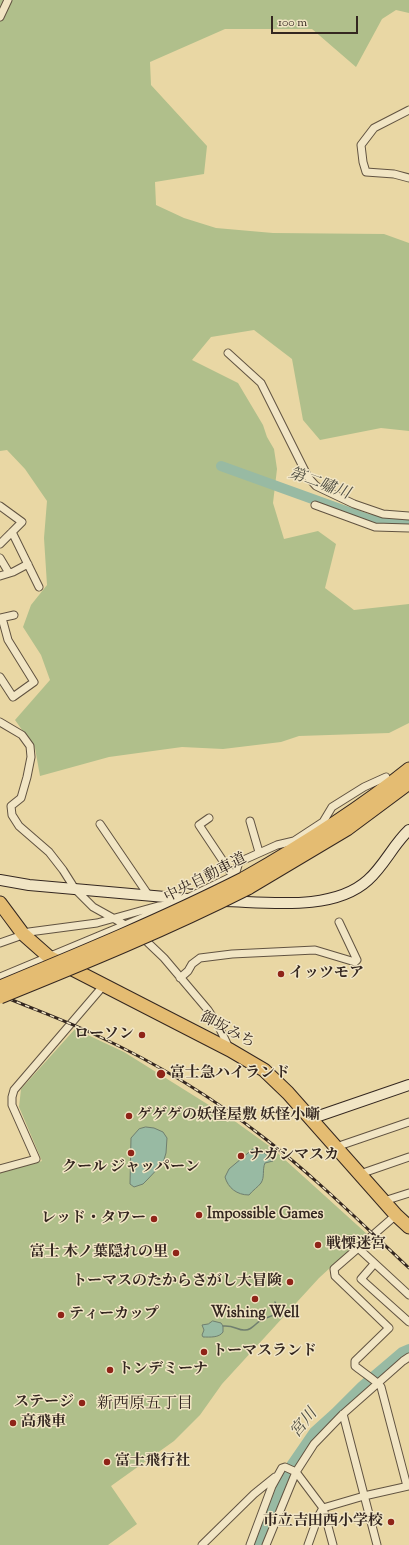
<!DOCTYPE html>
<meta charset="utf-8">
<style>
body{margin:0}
#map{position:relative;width:409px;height:1545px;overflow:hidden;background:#e9d7a4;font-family:"Sorts Mill Goudy",serif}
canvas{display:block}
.scale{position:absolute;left:271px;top:16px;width:87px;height:18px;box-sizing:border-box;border:2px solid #342720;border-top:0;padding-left:5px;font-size:12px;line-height:14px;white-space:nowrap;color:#342720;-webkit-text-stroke:3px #f1e5c4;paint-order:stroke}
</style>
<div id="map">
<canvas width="409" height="1545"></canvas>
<div class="scale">100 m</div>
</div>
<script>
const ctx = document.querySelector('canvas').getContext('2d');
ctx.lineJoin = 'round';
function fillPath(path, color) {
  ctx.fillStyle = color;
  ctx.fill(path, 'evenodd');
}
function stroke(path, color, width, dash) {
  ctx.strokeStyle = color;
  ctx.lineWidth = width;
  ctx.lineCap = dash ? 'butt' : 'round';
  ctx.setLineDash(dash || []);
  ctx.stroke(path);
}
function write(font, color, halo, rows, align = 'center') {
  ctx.font = font + ' "Sorts Mill Goudy","Noto Serif JP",serif';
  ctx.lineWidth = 3;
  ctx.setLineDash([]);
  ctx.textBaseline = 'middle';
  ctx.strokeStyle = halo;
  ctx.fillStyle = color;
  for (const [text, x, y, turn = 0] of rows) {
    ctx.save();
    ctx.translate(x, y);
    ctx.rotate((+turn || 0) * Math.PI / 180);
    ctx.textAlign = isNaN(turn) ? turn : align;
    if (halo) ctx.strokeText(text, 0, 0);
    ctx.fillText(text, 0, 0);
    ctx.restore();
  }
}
fillPath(new Path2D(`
 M0 0H409V13L396 10 382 19 356 67 312 29H225L150 62 151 85 207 146 204 174 155 182 156 205 184 218 216 228 273 233 384 234 409 243V431L381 428 320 440 303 420 292 359 254 330 211 337 192 360 238 383 263 425 267 437 274 449 277 469 273 503 284 539 318 531 336 544 325 588 354 610 409 604V723L389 733 299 736 281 742 223 749 182 747 109 757 40 776 35 748 15 720 50 680 41 655 23 627 31 605 47 585 44 538 47 501 25 469 7 450 0 451Z
 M75 1029 124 1052 236 1122 272 1148 367 1234 319 1278 222 1384 200 1415 174 1441 111 1486 137 1524 108 1545H0V1173L42 1161 19 1107 21 1089Z`), '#b0bf8b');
const water = new Path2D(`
 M146 1127 154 1128 163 1132 167 1138 166 1153 163 1163 147 1180 143 1184 134 1187 130 1184 131 1138 139 1129Z
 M258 1147 273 1161 265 1163C262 1170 265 1177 261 1183 258 1187 253 1190 249 1195 237 1195 228 1188 225 1177L229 1169 254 1148Z
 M213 1321 221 1323 223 1326V1332C219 1338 210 1337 203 1337L202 1335 204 1330 202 1325 208 1324Z`);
fillPath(water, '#98baa3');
stroke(water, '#707f6f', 1);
stroke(new Path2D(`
 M223 1326C234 1325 237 1330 244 1330 252 1331 256 1322 263 1319 268 1317 272 1317 277 1312V1307L275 1302`), '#707f6f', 1.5);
stroke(new Path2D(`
 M221 466 368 519 395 523 409 522
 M259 1545 286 1475 292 1464 314 1432 335 1413 362 1386 402 1352 409 1349`), '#98baa3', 10);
const street = new Path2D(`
 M0 17 8 0
 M409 110 374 128 361 145 363 162 366 172 394 174 409 178
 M228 353 261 383 308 477 316 486 354 504 383 514 409 516
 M315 505 375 527 409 528
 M0 506 22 522 0 544
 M12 532 39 587
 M0 558 9 573
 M0 576 13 572 28 564
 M0 618 14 615
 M0 677 13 697 34 682 8 640 2 618
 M0 722 22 735 30 746 31 757 27 777 21 798 11 806 12 815 19 826 49 852 63 870 75 889 93 907 129 927
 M209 818 199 825 233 876
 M250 821 259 852
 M100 824 149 896
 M29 932 97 923 158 906 168 905
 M142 937 164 958 208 1010 219 1027 229 1048
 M0 943 17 937
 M0 977 173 905 233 876 236 872 239 862 277 845 294 841 323 822 332 807 364 787 386 777
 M180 978 188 971 192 964 200 958 232 954 315 950 355 962 357 960 339 922
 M336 1147 409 1122
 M0 1169 36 1159 12 1105V1097L14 1090 104 985
 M360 1174 409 1157
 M384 1201 409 1193
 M396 1215 334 1269 335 1276 389 1328 355 1361V1366C361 1371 378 1382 381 1387L407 1486
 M357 1247 409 1295
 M374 1264 361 1279 409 1322
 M343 1414 377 1545
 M202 1545 254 1494 275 1477
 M250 1545 272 1486 282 1468 285 1467 296 1472 323 1508 333 1545
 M266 1545 296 1472 314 1444 343 1414 403 1361 409 1357
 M308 1545 318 1517 323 1508 364 1496 409 1486`);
const secondary = new Path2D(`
 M0 880 29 885 199 900
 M223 901C267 902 333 912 368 880 384 866 393 845 409 830
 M310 1119 409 1085`);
const highway = new Path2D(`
 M243 879C301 846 357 811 409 769
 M248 888 347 829 409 783
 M0 903 23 934 49 957 230 1050 264 1070 288 1093 396 1215 409 1227`);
stroke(street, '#615341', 9);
stroke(secondary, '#342720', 12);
stroke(highway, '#342720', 15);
stroke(street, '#f1e5c4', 7);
stroke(secondary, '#f1e5c4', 10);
stroke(highway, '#e4bc72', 13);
const rail = new Path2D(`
 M0 995C33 1009 66 1021 98 1036 156 1063 212 1097 263 1137 314 1176 361 1223 409 1268`);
stroke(rail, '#342720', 3);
stroke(rail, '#f1e5c4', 1.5, [4.5]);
const highwayBridge = new Path2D(`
 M0 987C82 953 164 919 243 879
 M0 997C84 963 167 929 248 888`);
stroke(highwayBridge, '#342720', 15, []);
stroke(highwayBridge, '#e4bc72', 13);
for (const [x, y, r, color] of [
 [281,974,4,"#8f2418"],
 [142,1035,4,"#8f2418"],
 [161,1074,5,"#8f2418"],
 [129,1116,4,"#8f2418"],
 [131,1153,4,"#8f2418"],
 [241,1156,4,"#8f2418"],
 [199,1215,4,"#8f2418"],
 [154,1219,4,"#8f2418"],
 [318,1245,4,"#8f2418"],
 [176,1253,4,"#8f2418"],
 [290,1282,4,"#8f2418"],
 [255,1299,4,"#8f2418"],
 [61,1315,4,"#8f2418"],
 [204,1352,4,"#8f2418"],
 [110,1370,4,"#8f2418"],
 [82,1403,4,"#8f2418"],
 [13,1423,4,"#8f2418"],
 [107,1462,4,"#8f2418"],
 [391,1522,4,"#8f2418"]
]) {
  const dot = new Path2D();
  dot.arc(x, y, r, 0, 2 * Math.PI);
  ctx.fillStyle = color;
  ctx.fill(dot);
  stroke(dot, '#f1e5c4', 1.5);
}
write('15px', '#342720', '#f1e5c4', [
 ["中央自動車道",206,879,-27],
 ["御坂みち",227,1031,28]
]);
write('bold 15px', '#342720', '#f1e5c4', [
 ["イッツモア",289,974],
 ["ローソン",134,1035,"right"],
 ["富士急ハイランド",170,1074],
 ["ゲゲゲの妖怪屋敷 妖怪小噺",137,1116],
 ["ナガシマスカ",249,1156],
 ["クール ジャッパーン",131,1168,"center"],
 ["Impossible Games",207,1215],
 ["レッド・タワー",146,1219,"right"],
 ["戦慄迷宮",326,1245],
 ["富士 木ノ葉隠れの里",168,1253,"right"],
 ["トーマスのたからさがし大冒険",282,1282,"right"],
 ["Wishing Well",255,1314,"center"],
 ["ティーカップ",69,1315],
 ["トーマスランド",212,1352],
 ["トンデミーナ",118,1370],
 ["ステージ",74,1403,"right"],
 ["高飛車",21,1423],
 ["富士飛行社",115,1462],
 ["市立吉田西小学校",383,1522,"right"]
], 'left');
write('italic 16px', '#4d4c41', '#f1e5c4', [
 ["第二嘯川",319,485,20],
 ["宮川",305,1424,-51]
]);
write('16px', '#342720', '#f1e5c4', [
 ["新西原五丁目",145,1405]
]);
</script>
